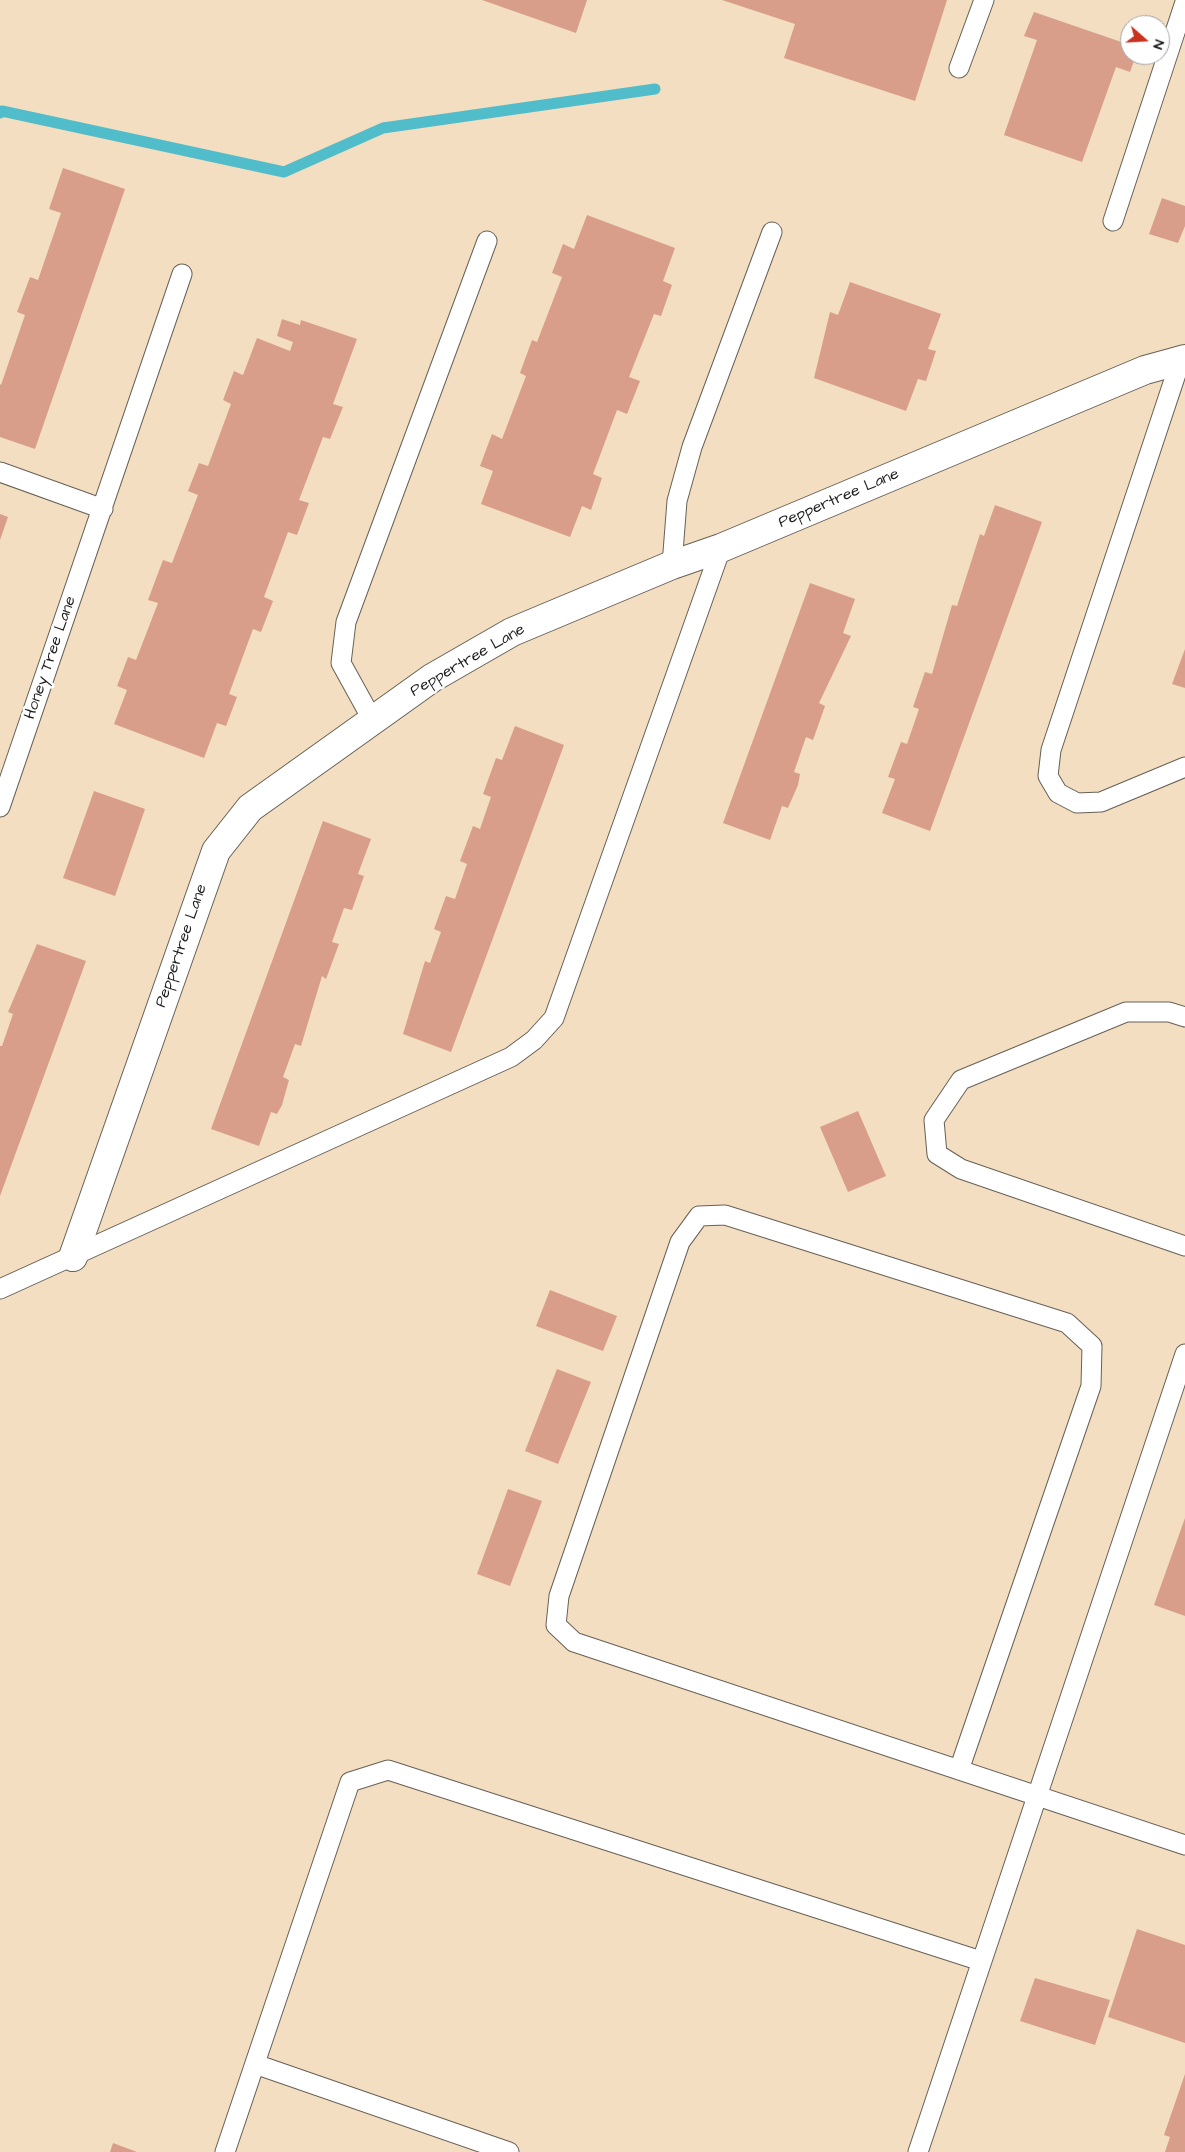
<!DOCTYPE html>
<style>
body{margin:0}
#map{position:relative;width:1185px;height:2152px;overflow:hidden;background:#f3dec1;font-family:"Architects Daughter",sans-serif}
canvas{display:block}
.north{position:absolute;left:1120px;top:15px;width:50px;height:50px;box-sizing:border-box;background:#fff;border:1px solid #a4a4a4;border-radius:50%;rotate:109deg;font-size:14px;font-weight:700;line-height:20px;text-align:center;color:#1c1c1c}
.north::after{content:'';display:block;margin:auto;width:18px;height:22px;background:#c8321e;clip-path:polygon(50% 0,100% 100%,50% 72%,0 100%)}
</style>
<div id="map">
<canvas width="1185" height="2152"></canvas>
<div class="north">N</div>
</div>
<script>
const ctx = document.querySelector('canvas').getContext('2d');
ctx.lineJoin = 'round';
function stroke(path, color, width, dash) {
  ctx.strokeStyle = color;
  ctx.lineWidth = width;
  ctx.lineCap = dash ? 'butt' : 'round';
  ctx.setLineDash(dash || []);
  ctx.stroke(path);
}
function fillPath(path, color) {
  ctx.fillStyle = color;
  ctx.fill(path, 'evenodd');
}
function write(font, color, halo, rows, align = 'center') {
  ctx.font = font + ' "Architects Daughter",sans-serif';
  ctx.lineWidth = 5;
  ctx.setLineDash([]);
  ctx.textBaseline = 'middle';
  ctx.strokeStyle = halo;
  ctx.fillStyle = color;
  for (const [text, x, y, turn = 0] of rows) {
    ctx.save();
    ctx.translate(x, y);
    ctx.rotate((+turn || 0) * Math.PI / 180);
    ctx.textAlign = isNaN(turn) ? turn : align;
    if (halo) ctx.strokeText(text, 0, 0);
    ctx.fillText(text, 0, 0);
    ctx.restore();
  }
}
stroke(new Path2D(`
 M0 113 2 111 284 172 383 128 655 89`), '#51bdca', 11);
fillPath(new Path2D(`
 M482 0H587L576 33Z
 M722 0H947L915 101 784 58 795 24Z
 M1034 12 1130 45V55H1136L1130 72 1116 67 1082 162 1004 135 1037 40 1024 36Z
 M63 168 125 189 35 449 0 437V384L1 385 25 315 17 312 30 277 38 280 61 213 49 209Z
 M1162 198 1185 206V226L1178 243 1149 234Z
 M587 215 675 248 663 281 672 285 661 316 654 314 629 377 640 381 627 414 617 410 593 474 602 478 591 510 582 506 570 537 481 504 493 471 480 466 492 434 502 439 526 376 520 373 532 340 537 342 562 277 552 273 563 244 574 249Z
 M850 282 941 314 928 349 936 351 926 381 918 379 906 411 814 378 830 312 838 315Z
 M282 319 300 325 301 320 357 339 333 404 343 407 330 439 323 437 299 500 309 503 297 535 288 532 264 597 273 601 261 632 253 629 229 694 237 697 226 726 217 723 204 758 114 724 127 690 117 686 128 657 136 660 158 603 148 600 163 560 172 563 198 495 188 491 199 463 208 466 231 404 223 400 234 371 243 375 257 338 290 351 293 342 277 336Z
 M995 505 1042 522 930 831 882 813 895 779 888 777 901 742 907 744 919 709 913 707 925 672 932 674 952 605 957 606 980 534 984 536Z
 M0 514 8 517 0 540Z
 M810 583 855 599 843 633 851 636 819 703 825 706 813 740 806 737 794 772 800 774 798 785 788 808 782 806 770 840 723 823Z
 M1185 649V688L1172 684Z
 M515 726 564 745 451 1052 403 1034 425 961 430 963 441 932 434 929 446 896 455 899 467 864 460 861 473 826 480 829 491 797 483 794 496 758 502 760Z
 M94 791 145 809 115 896 63 878Z
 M323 821 371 839 358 874 364 876 352 910 344 908 332 942 339 944 326 979 322 976 301 1046 295 1044 283 1077 289 1080 282 1105 277 1114 271 1112 259 1146 211 1129Z
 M37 944 86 961 0 1196V1046H2L13 1014 8 1012Z
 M858 1111 886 1176 848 1192 820 1127Z
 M550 1290 617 1316 603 1351 536 1326Z
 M557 1369 591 1382 558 1464 525 1451Z
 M508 1489 542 1501 510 1586 477 1574Z
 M1185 1518V1616L1154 1605Z
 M1137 1929 1185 1945V2043L1108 2017Z
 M1035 1978 1110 2000 1095 2045 1020 2021Z
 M1185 2074V2152H1165L1170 2137 1164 2135Z
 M113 2143 137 2152H110Z`), '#d89e89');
const service = new Path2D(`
 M959 68 984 0
 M1113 221 1185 2
 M1181 359 1051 750 1048 776 1058 793 1077 803 1101 802 1185 767
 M0 472 103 509
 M672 565 677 501 692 447 772 232
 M373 721 341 663 346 622 487 241
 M0 807 182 274
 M1185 1017 1169 1012H1126L961 1080 934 1120 937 1154 961 1169 1185 1246
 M0 1289 511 1057 534 1040 554 1018 721 548
 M959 1770 1091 1386 1092 1346 1067 1323 725 1215 699 1216 680 1242 559 1596 556 1625 574 1642 1185 1845
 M255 2064 509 2152
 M225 2152 350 1782 388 1770 981 1961
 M918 2152 1185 1354`);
const minor = new Path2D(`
 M73 1257 216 851 250 808 432 678 512 632 672 565 721 548 1145 370 1185 359`);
stroke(service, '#676056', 21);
stroke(minor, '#676056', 30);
stroke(service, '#fff', 19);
stroke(minor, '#fff', 28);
write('16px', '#1c1c1c', '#fff', [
 ["Peppertree Lane",839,499,-23],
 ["Honey Tree Lane",51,658,-71],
 ["Peppertree Lane",468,661,-30],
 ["Peppertree Lane",182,946,-71]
]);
</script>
